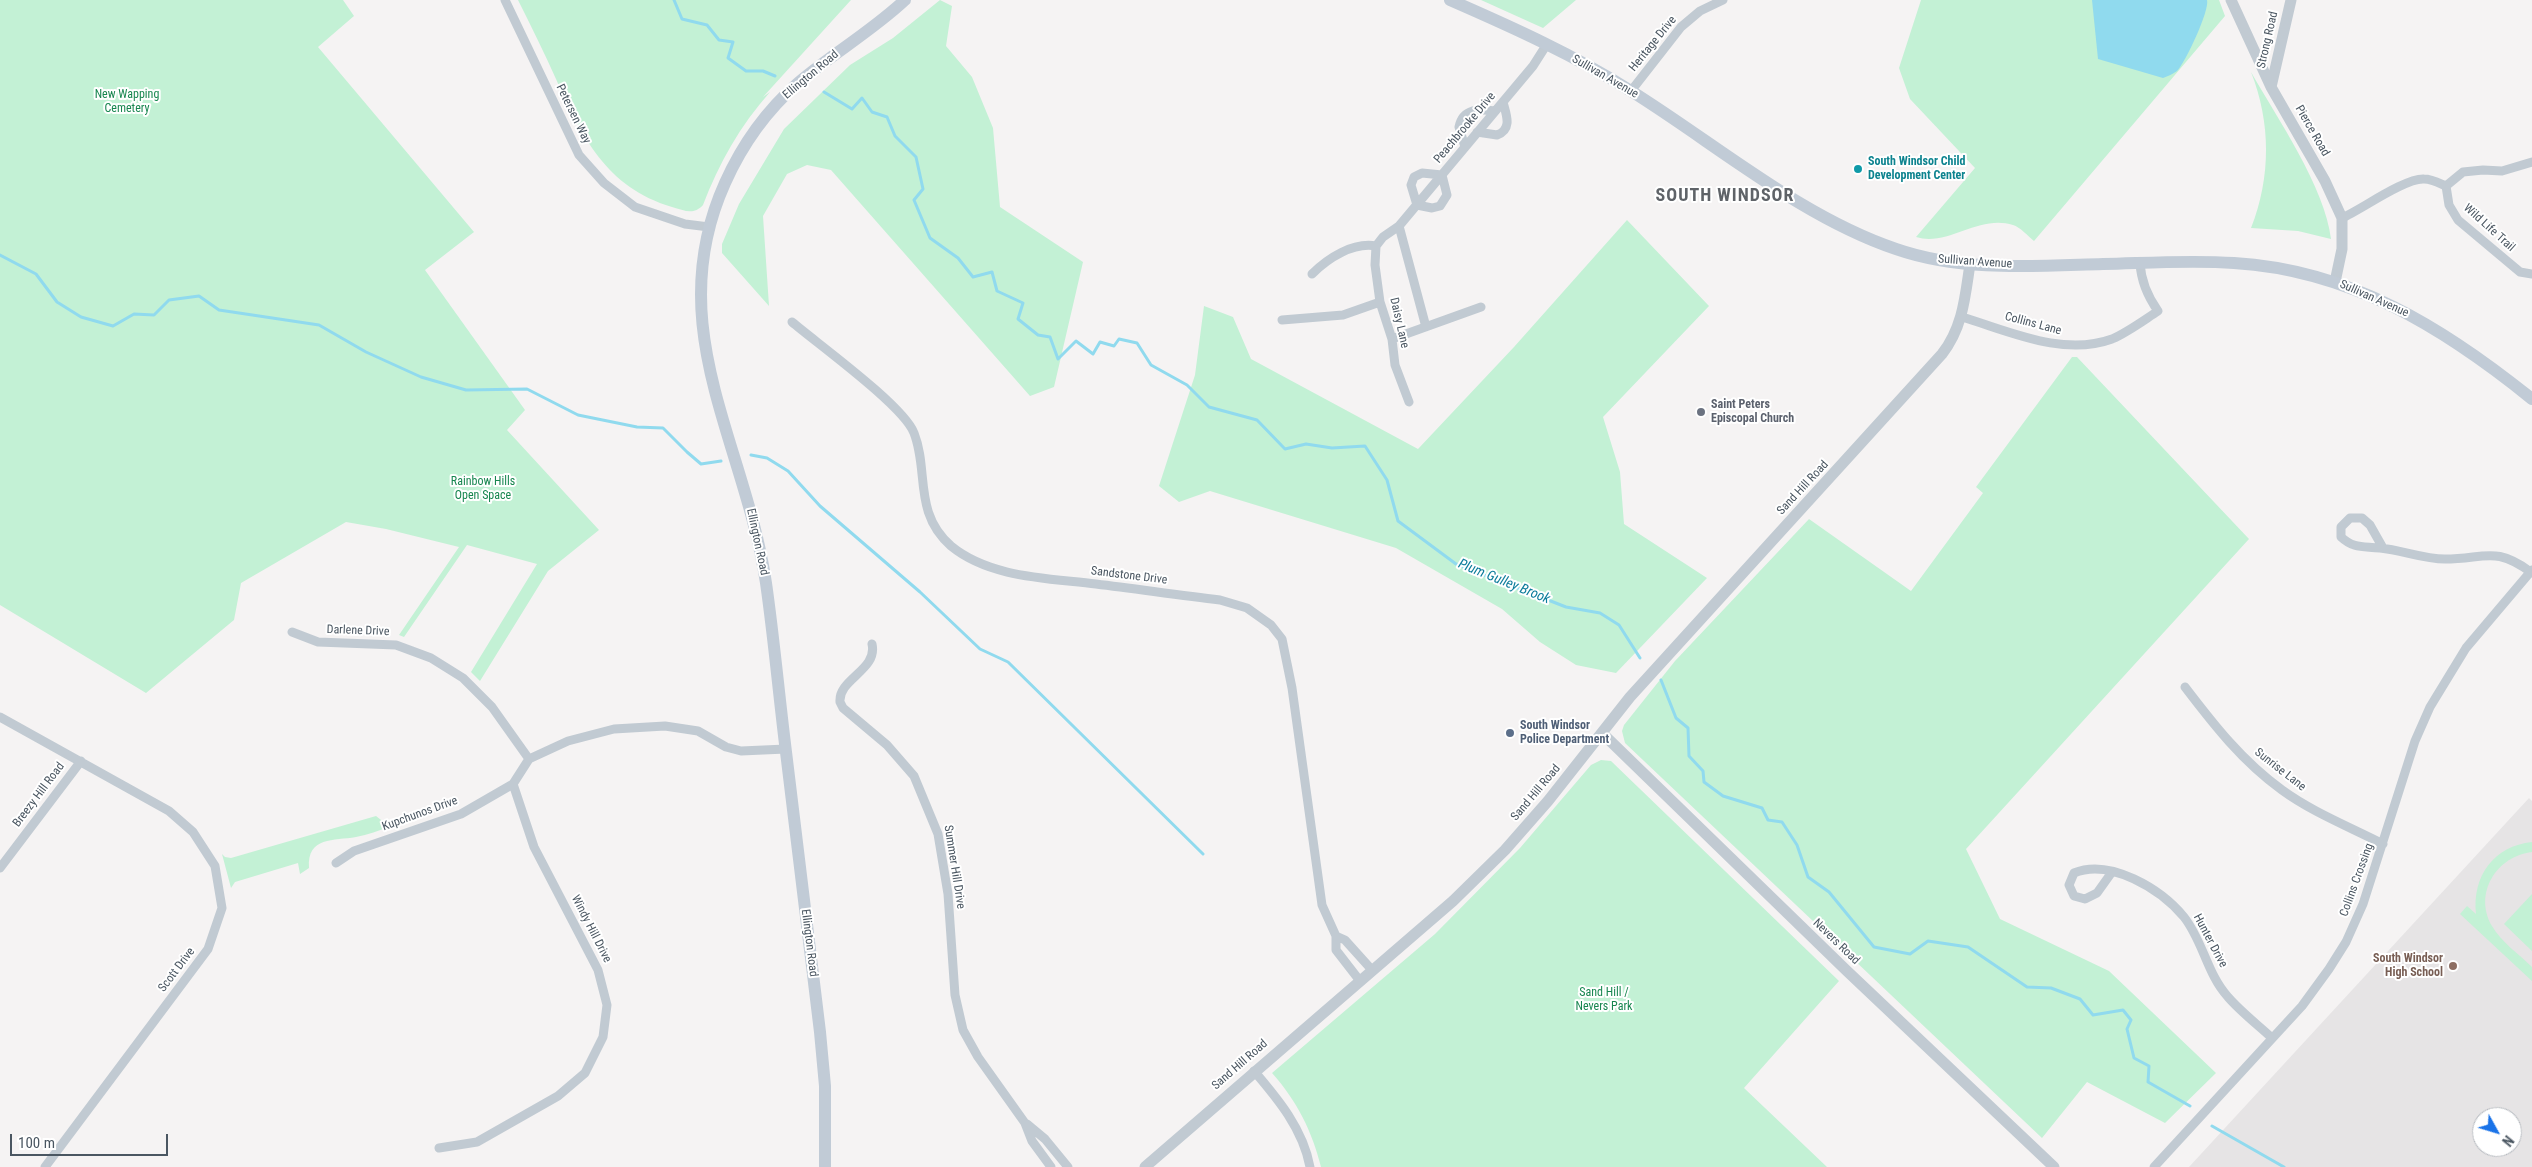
<!DOCTYPE html>
<style>
body{margin:0}
#map{position:relative;width:2532px;height:1167px;overflow:hidden;background:#f5f3f3;font-family:"Roboto Condensed",sans-serif}
canvas{display:block}
.north{position:absolute;left:2472px;top:1107px;width:50px;height:50px;box-sizing:border-box;background:#fff;border:1px solid #b7bbc0;border-radius:50%;rotate:129deg;font-size:14px;font-weight:700;line-height:20px;text-align:center;color:#4a5661}
.north::after{content:'';display:block;margin:auto;width:18px;height:22px;background:#1a73e8;clip-path:polygon(50% 0,100% 100%,50% 72%,0 100%)}
.scale{position:absolute;left:10px;top:1134px;width:158px;height:22px;box-sizing:border-box;border:2px solid #4a5661;border-top:0;padding-left:6px;font-size:15px;line-height:18px;white-space:nowrap;color:#4a5661;-webkit-text-stroke:4px #fff;paint-order:stroke}
</style>
<div id="map">
<canvas width="2532" height="1167"></canvas>
<div class="north">N</div>
<div class="scale">100 m</div>
</div>
<script>
const ctx = document.querySelector('canvas').getContext('2d');
ctx.lineJoin = 'round';
function fillPath(path, color) {
  ctx.fillStyle = color;
  ctx.fill(path, 'evenodd');
}
function stroke(path, color, width, dash) {
  ctx.strokeStyle = color;
  ctx.lineWidth = width;
  ctx.lineCap = dash ? 'butt' : 'round';
  ctx.setLineDash(dash || []);
  ctx.stroke(path);
}
function write(font, color, halo, rows, align = 'center') {
  ctx.font = font + ' "Roboto Condensed",sans-serif';
  ctx.lineWidth = 4;
  ctx.setLineDash([]);
  ctx.textBaseline = 'middle';
  ctx.strokeStyle = halo;
  ctx.fillStyle = color;
  for (const [text, x, y, turn = 0] of rows) {
    ctx.save();
    ctx.translate(x, y);
    ctx.rotate((+turn || 0) * Math.PI / 180);
    ctx.textAlign = isNaN(turn) ? turn : align;
    if (halo) ctx.strokeText(text, 0, 0);
    ctx.fillText(text, 0, 0);
    ctx.restore();
  }
}
fillPath(new Path2D(`
 M2529 798 2532 801V1167H2189ZM2482 1117H2512V1147H2482Z`), '#e6e4e5');
fillPath(new Path2D(`
 M0 0H343L354 16 318 47 474 232 425 270 525 410 507 430 599 530 548 571 480 681 471 672 537 564 467 545 404 637 399 635 459 547 386 529 346 522 241 583 234 620 146 693 0 605Z
 M518 0H851L763 97 770 92C740 126 719 163 703 205 693 216 684 210 672 207 606 187 582 137 556 79 544 52 531 26 518 0Z
 M940 0 952 6 946 46 972 77 993 128 1000 207 1083 262 1054 387 1030 396 831 170 807 165 787 174 763 216 769 306 722 253V244L739 204 784 129 850 65 893 38Z
 M1481 0H1576L1543 28Z
 M1921 0H2219L2225 16 2034 241C2028 236 2020 227 2013 225 1979 214 1948 247 1916 237L1975 168 1910 99 1899 68Z
 M2251 72C2277 118 2325 187 2331 239L2298 231 2251 228C2271 177 2271 123 2251 72Z
 M1627 220 1709 306 1603 417 1620 472 1624 524 1707 578 1616 673 1576 665 1540 642 1502 609 1396 548 1210 491 1179 502 1159 486 1195 375 1204 306 1233 317 1251 359 1418 449 1514 347Z
 M2072 357H2077L2249 539 1966 849 2000 919 2109 971 2216 1073 2165 1123 2087 1082 2042 1138 1625 743 1622 731 1624 725 1675 661 1809 519 1911 591 1983 493 1976 487Z
 M1601 760 1611 761 1839 981 1744 1088 1827 1167H1321C1312 1131 1297 1101 1272 1073L1435 934 1520 848 1591 765Z
 M376 816 390 827C379 830 368 835 356 837 334 841 307 836 309 868L300 874 298 863 235 882 231 888 222 854 225 857 231 858Z
 M2532 842V852C2497 856 2473 893 2492 926 2501 942 2519 954 2532 967V981L2460 914 2467 906 2476 914C2472 876 2494 846 2532 842Z
 M2532 894V951L2504 924Z`), '#c3f1d5');
fillPath(new Path2D(`
 M2092 0H2207C2210 10 2185 63 2177 71 2173 74 2168 76 2163 78L2098 59Z`), '#90daee');
stroke(new Path2D(`
 M674 0 682 19 707 25 719 40 733 42 728 58 746 71H763L775 76
 M824 92 852 109 862 98 872 112 887 117 895 136 916 157 923 189 914 200 930 238 958 258 973 277 992 272 997 291 1023 303 1018 319 1038 335 1050 337 1058 359 1076 341 1093 354 1100 342 1114 346 1119 339 1137 343 1151 365 1187 385 1209 407 1257 420 1285 449 1306 444 1332 448 1365 446 1387 480 1398 521 1456 564 1566 607 1600 613 1619 625 1640 658
 M0 255 36 274 57 302 81 317 113 326 134 314 154 315 169 300 199 296 219 310 319 325 366 352 421 377 466 390 527 389 578 415 637 427 663 428 687 452 701 464 721 461
 M751 455 767 458 788 471 820 506 920 592 980 649 1008 662 1203 854
 M1661 680 1676 718 1688 728 1689 756 1703 771 1704 782 1723 796 1762 808 1768 820 1782 822 1797 845 1808 877 1829 892 1874 947 1910 954 1928 941 1968 947 2027 987 2051 988 2080 999 2093 1015 2123 1010 2131 1020 2127 1029 2134 1058 2149 1066 2148 1082 2190 1106
 M2212 1126 2284 1167`), '#90daee', 3);
stroke(new Path2D(`
 M505 0 579 155 604 183 635 207 685 224 709 227
 M1631 91 1681 27 1700 11 1723 0
 M1477 132 1497 135C1513 129 1506 114 1503 102
 M1465 147 1459 127C1463 108 1479 109 1495 111
 M1422 173 1442 175 1447 195 1440 206 1432 208 1417 205 1411 185 1414 177Z
 M2446 186 2449 205 2458 220 2520 272 2532 274
 M2446 186 2463 172 2483 170 2502 171 2532 162
 M2342 218C2362 209 2405 178 2424 179 2432 179 2439 183 2446 186
 M1399 226 1426 327
 M1376 246 1383 237 1399 226 1533 66 1547 44
 M1376 246 1375 265 1380 302 1392 339 1395 365 1409 402
 M1312 274C1328 258 1353 242 1376 246
 M1962 317C2009 331 2063 357 2112 339 2128 332 2144 320 2158 311 2148 297 2141 280 2140 263
 M1282 320 1343 315 1380 302
 M792 322C818 344 904 406 914 433 929 471 913 513 951 546 990 578 1048 578 1096 584 1137 589 1178 595 1220 600L1247 608 1271 625 1282 639 1292 688 1322 905 1336 936V950L1360 981
 M1392 339 1481 307
 M2383 548 2370 525 2362 518H2350L2341 527V537C2354 549 2363 546 2380 548 2402 550 2423 559 2445 559 2485 559 2495 545 2532 573
 M292 632 318 642 396 645 431 658 463 678 492 707 529 759
 M872 644C878 670 838 679 840 702L843 708 887 745 914 776 938 834 948 894 955 995 963 1030 978 1057 1025 1123 1032 1141 1051 1167
 M2185 687C2214 725 2242 761 2282 790 2312 812 2350 827 2383 844
 M0 717 169 811 193 832 215 866 222 908 208 949 45 1167
 M336 863 354 851 461 814 513 784 529 759 568 741 614 729 665 726 698 731 726 747 741 751 786 749
 M0 868 81 761
 M2112 872 2097 893 2085 899 2074 896 2069 885 2074 873C2110 858 2161 889 2184 917 2203 941 2207 974 2228 997 2241 1012 2258 1025 2272 1038
 M1336 936 1345 940 1372 970
 M1254 1071C1278 1099 1303 1129 1310 1167
 M1027 1124 1045 1139 1068 1167
 M439 1148 477 1142 558 1096 585 1073 603 1037 607 1005 598 970 534 847 513 784
 M2154 1167 2302 1006 2329 969 2346 942 2363 904 2415 741 2430 707 2466 648 2532 570`), '#c1cad2', 9);
stroke(new Path2D(`
 M2231 0 2271 87 2325 181 2342 218V249L2335 282
 M2271 87 2291 0
 M1602 733 1847 971 2054 1167
 M1145 1167 1453 901 1505 850 1548 801 1630 697 1942 354C1963 327 1965 297 1970 264`), '#c1cad2', 11);
stroke(new Path2D(`
 M1450 0C1512 27 1574 55 1631 91 1716 144 1801 217 1896 249 1962 272 2035 266 2103 264 2147 263 2190 260 2234 263 2351 270 2444 328 2532 399
 M825 1167V1086L820 1032C809 939 797 845 786 752 779 696 774 639 766 583 745 442 660 327 725 183 742 145 767 110 798 83 832 54 872 31 905 0`), '#c1cbd6', 12);
for (const [x, y, r, color] of [
 [1858,169,5,"#0f9aa8"],
 [1701,412,5,"#6b7280"],
 [1510,733,5,"#5c6f8a"],
 [2453,966,5,"#8d6e63"]
]) {
  const dot = new Path2D();
  dot.arc(x, y, r, 0, 2 * Math.PI);
  ctx.fillStyle = color;
  ctx.fill(dot);
  stroke(dot, '#fff', 2);
}
write('12px', '#4a5661', '#fff', [
 ["Strong Road",2268,40,-77],
 ["Heritage Drive",1653,44,-51],
 ["Ellington Road",811,75,-40],
 ["Sullivan Avenue",1605,77,30],
 ["Petersen Way",573,114,64],
 ["Peachbrooke Drive",1465,128,-50],
 ["Pierce Road",2312,131,60],
 ["Wild Life Trail",2489,228,42],
 ["Sullivan Avenue",1975,262,4],
 ["Sullivan Avenue",2374,299,24],
 ["Daisy Lane",1399,323,77],
 ["Collins Lane",2033,324,15],
 ["Sand Hill Road",1803,488,-47],
 ["Ellington Road",757,542,78],
 ["Sandstone Drive",1129,576,7],
 ["Darlene Drive",358,631,2],
 ["Sunrise Lane",2280,770,38],
 ["Sand Hill Road",1536,793,-50],
 ["Breezy Hill Road",39,795,-53],
 ["Kupchunos Drive",420,814,-20],
 ["Summer Hill Drive",954,867,81],
 ["Collins Crossing",2357,880,-70],
 ["Windy Hill Drive",591,929,63],
 ["Hunter Drive",2210,941,62],
 ["Nevers Road",1836,942,44],
 ["Ellington Road",809,943,83],
 ["Scott Drive",177,970,-53],
 ["Sand Hill Road",1240,1065,-41]
]);
write('12px', '#17864f', '#fff', [
 ["New Wapping",127,95],
 ["Cemetery",127,109],
 ["Rainbow Hills",483,482],
 ["Open Space",483,496],
 ["Sand Hill /",1604,993],
 ["Nevers Park",1604,1007]
]);
write('bold 12px', '#0d838f', '#fff', [
 ["South Windsor Child",1868,162],
 ["Development Center",1868,176]
], 'left');
write('bold 12px', '#5b616d', '#fff', [
 ["Saint Peters",1711,405],
 ["Episcopal Church",1711,419]
], 'left');
write('bold 12px', '#4e5e75', '#fff', [
 ["South Windsor",1520,726],
 ["Police Department",1520,740]
], 'left');
write('bold 12px', '#785e54', '#fff', [
 ["South Windsor",2443,959],
 ["High School",2443,973]
], 'right');
write('italic 14px', '#0c7c9b', '#fff', [
 ["Plum Gulley Brook",1504,582,22]
]);
ctx.letterSpacing = '1px';
write('bold 18px', '#5f6368', '#fff', [
 ["SOUTH WINDSOR",1725,196]
]);
ctx.letterSpacing = '0px';
</script>
